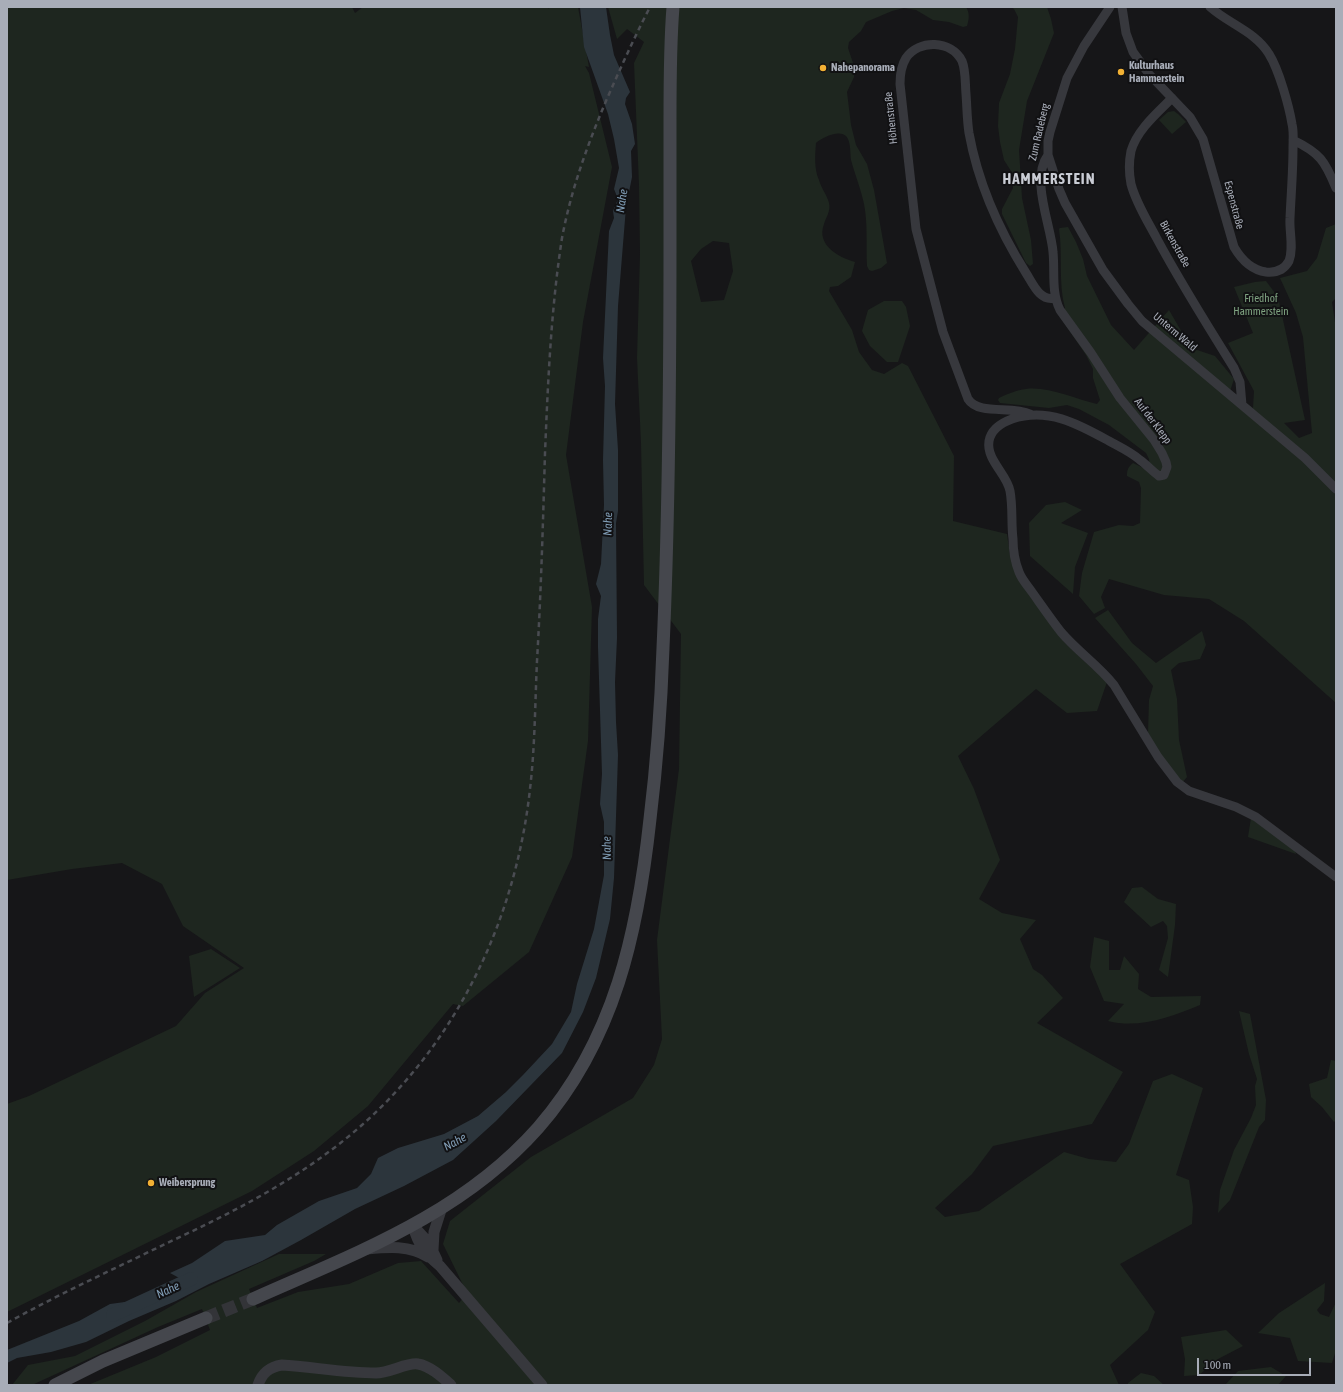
<!DOCTYPE html>
<meta charset="utf-8">
<style>
body{margin:0}
#map{position:relative;width:1343px;height:1392px;overflow:hidden;background:#161618;font-family:"Asap Condensed",sans-serif}
canvas{display:block}
.frame{position:absolute;inset:0;border:8px solid #a8adb8;pointer-events:none}
.scale{position:absolute;left:1197px;top:1358px;width:114px;height:18px;box-sizing:border-box;border:2px solid #a8adb8;border-top:0;padding-left:5px;font-size:12px;line-height:14px;white-space:nowrap;color:#a8adb8;-webkit-text-stroke:3px #111113;paint-order:stroke}
</style>
<div id="map">
<canvas width="1343" height="1392"></canvas>
<div class="frame"></div>
<div class="scale">100 m</div>
</div>
<script>
const ctx = document.querySelector('canvas').getContext('2d');
ctx.lineJoin = 'round';
function fillPath(path, color) {
  ctx.fillStyle = color;
  ctx.fill(path, 'evenodd');
}
function stroke(path, color, width, dash) {
  ctx.strokeStyle = color;
  ctx.lineWidth = width;
  ctx.lineCap = dash ? 'butt' : 'round';
  ctx.setLineDash(dash || []);
  ctx.stroke(path);
}
function write(font, color, halo, rows, align = 'center') {
  ctx.font = font + ' "Asap Condensed",sans-serif';
  ctx.lineWidth = 4;
  ctx.setLineDash([]);
  ctx.textBaseline = 'middle';
  ctx.strokeStyle = halo;
  ctx.fillStyle = color;
  for (const [text, x, y, turn = 0] of rows) {
    ctx.save();
    ctx.translate(x, y);
    ctx.rotate((+turn || 0) * Math.PI / 180);
    ctx.textAlign = isNaN(turn) ? turn : align;
    if (halo) ctx.strokeText(text, 0, 0);
    ctx.fillText(text, 0, 0);
    ctx.restore();
  }
}
fillPath(new Path2D(`
 M7 7H352L355 13 363 7H548L549 9V7H578L589 67 585 66 589 73 612 167 583 322 566 455 592 607 588 741 572 857 529 952 463 1006 453 1004 368 1106 314 1151 252 1191 7 1312V1104L29 1096 176 1026 205 993 244 968 183 926 162 884 122 863 72 869 7 880Z
 M608 7H966C970 13 969 20 967 26L963 27 949 22 933 20 916 10 904 8 892 11 866 22 861 31 849 42 848 48 854 66V77L847 92 851 125 856 145 867 164 874 190 887 263 881 268 872 271 869 270 867 266C866 245 868 224 864 204 861 189 855 175 851 160 850 153 851 141 846 136 839 129 821 138 816 143 815 155 814 169 819 180 821 188 827 195 829 203 831 211 826 217 824 224 816 245 838 257 855 262L851 277 838 286 830 287 829 291 852 330 859 352 872 370 884 374 902 363 908 366 954 456 953 521 1007 534 1010 555 1045 616 1066 644 1107 682 1097 711 1067 713 1036 689 958 756 974 789 1000 860 979 899 1002 913 1036 920 1020 939 1033 969 1042 975 1063 998 1037 1023 1123 1072 1092 1124 993 1146 972 1174 935 1208 945 1217 979 1211 1064 1152 1089 1159 1116 1162 1129 1144 1153 1081 1172 1074 1203 1088 1176 1175 1189 1180 1193 1207 1192 1224 1120 1264 1155 1312 1148 1330 1110 1365 1119 1385H88L156 1357 210 1330 202 1309 158 1327 32 1385H12L28 1365 75 1356 145 1321 196 1292 279 1254H326L314 1261 249 1289 257 1308 298 1292 349 1284 398 1263 421 1261 459 1303 467 1293 443 1244 450 1221 531 1157 633 1098 654 1065 662 1039 657 940 679 769 681 634 644 585 641 443 637 358 640 254 639 185 634 63 644 42 627 29 617 39ZM713 241 729 243 733 271 724 300 701 302 691 261 701 249Z
 M1011 7H1047L1051 19 1054 33 1027 101 1019 150 1022 198 1031 240 1033 264 1030 266 1026 263 1002 214V209L1013 188V180L1011 171 1004 160 1000 142 998 126 999 103 1010 74 1015 49 1018 17 1014 9Z
 M1174 111 1178 114 1186 122 1172 134 1159 120 1168 112Z
 M1336 224V298L1332 302 1336 329V703L1244 621 1209 599 1164 595 1109 579 1101 597 1105 608 1094 614 1079 596 1082 573 1094 532 1119 525 1133 526 1140 523 1141 488 1139 482 1127 476C1127 470 1128 467 1133 463L1150 471 1149 459 1146 453 1109 425 1079 409 1067 405 1049 408 1000 403 998 400 999 398C1007 394 1017 390 1026 389 1048 386 1075 399 1097 404L1100 400 1093 378V369L1086 355 1060 317 1065 308C1058 283 1063 255 1059 229L1060 228 1068 227 1076 242 1083 259 1087 276 1111 325 1134 350 1169 310 1191 348 1215 356 1234 379 1230 391 1253 408 1254 391 1228 343 1253 333 1234 287 1255 282 1266 281 1278 297 1305 420 1284 423 1299 438 1312 433 1303 337 1296 313 1280 278 1307 271 1317 258 1326 228Z
 M884 301H902L906 307 910 326 898 362H887L870 346 862 331 868 310Z
 M1065 502 1082 510 1061 523 1088 533 1075 567 1073 594 1030 556 1029 523 1046 505Z
 M1108 610 1132 643 1156 663 1202 631 1206 645 1200 659 1179 663 1171 670 1177 699 1179 740 1187 777 1182 783 1170 772 1148 733 1149 700 1153 686 1136 664 1095 618Z
 M1251 818 1295 850 1296 854 1248 837Z
 M1142 887 1158 899 1176 904 1175 925 1168 977 1159 970 1168 938 1167 926 1163 921 1151 927 1124 902 1132 888Z
 M1094 937 1109 941V970H1120L1124 956 1139 974 1138 989 1151 997 1201 996 1200 1005C1171 1017 1139 1029 1108 1021L1124 1004 1104 1001 1090 967Z
 M211 949 240 968 194 997 189 956Z
 M1239 1011 1250 1014 1266 1100 1265 1120 1259 1127 1230 1200 1218 1213 1220 1190 1234 1150 1251 1118 1256 1105 1255 1086 1257 1079 1249 1054Z
 M1331 1060 1336 1061V1120L1334 1122 1322 1107 1311 1097 1309 1084 1327 1078Z
 M1325 1283 1324 1301 1317 1310 1320 1314 1329 1317 1336 1302V1350L1332 1363 1298 1361 1290 1338 1258 1333 1279 1313Z
 M1226 1330 1243 1346 1218 1359 1199 1375 1184 1376 1185 1359 1181 1337Z
 M1271 1367 1286 1376 1278 1385H1225L1238 1371Z
 M1141 1373 1154 1376 1164 1385H1128V1383Z`), '#1e261f');
fillPath(new Path2D(`
 M580 7H606L610 35 614 55 630 92 626 98 625 104 632 124 635 144 631 151 632 177 626 207 618 306 615 404 618 450V511L616 523 617 638 615 682 616 722 618 755 614 878 610 919 596 978 583 1012 562 1053 496 1121 453 1160 404 1186 355 1209 301 1240 262 1261 209 1284 176 1301 129 1321 86 1342 51 1352 17 1358 7 1363V1350L79 1321 110 1304 125 1302 134 1309 160 1297 183 1280 170 1273 192 1263 225 1241 265 1235 277 1225 319 1201 357 1188 371 1174 378 1158 398 1148 444 1134 478 1116 506 1092 523 1075 552 1044 571 1012 577 984 594 929 604 875V822L600 804 602 774 598 647V619L601 596 596 584 601 564 604 505 603 460 605 386 603 358 609 231 614 218 613 211 618 199 614 189 619 168 614 139 608 114 584 47Z`), '#2c353c');
stroke(new Path2D(`
 M113 1315 191 1279`), '#2c353c', 14);
stroke(new Path2D(`
 M206 1318 253 1299`), '#333438', 13, [13, 6]);
stroke(new Path2D(`
 M1110 7 1084 46 1067 78 1050 132 1048 141V155L1059 189 1065 203 1103 270 1128 304 1142 321 1305 458 1336 489
 M1122 7 1126 33 1133 52 1149 74 1190 117 1203 139 1234 247C1241 259 1251 270 1266 272 1276 273 1284 270 1289 261 1294 248 1289 231 1290 218 1291 195 1293 172 1293 148 1293 140 1294 132 1292 124 1289 106 1279 70 1269 54 1256 32 1229 24 1210 7
 M1172 98C1157 113 1137 130 1131 151 1129 161 1129 174 1131 184 1136 203 1147 220 1156 237 1180 282 1207 325 1234 368L1240 382 1242 405
 M1293 140C1320 153 1325 161 1336 188
 M1048 155C1030 179 1051 225 1053 252 1055 271 1051 292 1060 310L1091 353 1120 398 1154 440 1162 453 1166 462 1167 467 1164 475 1159 476C1152 471 1147 465 1140 460 1131 452 1120 447 1109 441 1078 424 1048 407 1012 419 1001 423 991 430 989 441 986 460 1007 474 1010 491 1013 507 1011 523 1013 539 1013 550 1015 562 1019 572 1022 580 1028 586 1032 592 1042 606 1051 619 1061 632 1077 651 1098 665 1114 685L1158 757 1177 782 1189 791 1236 807 1256 817 1336 877
 M1030 414C1012 405 979 416 968 399L943 332 916 229 900 84C900 75 901 66 906 58 919 39 951 40 962 61 966 71 965 83 966 94 967 107 967 120 969 133 978 183 999 230 1026 273 1033 284 1040 302 1055 298`), '#37383d', 9);
stroke(new Path2D(`
 M413 1226C418 1244 425 1254 440 1266L542 1385
 M417 1230 429 1243 437 1260
 M367 1249C388 1247 410 1245 428 1257
 M433 1250 434 1232 441 1210
 M258 1385C262 1373 269 1367 282 1365 313 1367 345 1373 376 1373 389 1373 408 1362 418 1364 430 1366 442 1377 451 1385`), '#37383d', 11);
stroke(new Path2D(`
 M253 1299C356 1253 461 1215 538 1128 615 1040 638 931 650 819 657 762 661 705 663 648 669 514 670 379 670 245 670 203 670 161 670 119 670 81 670 44 673 7
 M55 1385 103 1361 206 1318`), '#45474d', 13);
stroke(new Path2D(`
 M7 1323C59 1294 112 1270 165 1244 236 1211 303 1177 362 1125 459 1039 516 917 530 789 535 747 535 704 537 661 541 592 543 523 545 453 548 381 551 309 562 238 571 190 587 146 606 101 620 69 634 38 650 7`), '#4a4c52', 2.5, [5, 4]);
for (const [x, y, r, color] of [
 [823,68,4,"#f2b134"],
 [1121,72,4,"#f2b134"],
 [151,1183,4,"#f2b134"]
]) {
  const dot = new Path2D();
  dot.arc(x, y, r, 0, 2 * Math.PI);
  ctx.fillStyle = color;
  ctx.fill(dot);
  stroke(dot, '#111113', 1.5);
}
write('bold 11px', '#a8adb8', '#111113', [
 ["Kulturhaus",1129,66],
 ["Hammerstein",1129,79],
 ["Nahepanorama",831,68],
 ["Weibersprung",159,1183]
], 'left');
write('11px', '#a8adb8', '#111113', [
 ["Höhenstraße",891,118,-96],
 ["Zum Radeberg",1039,132,-77],
 ["Espenstraße",1234,205,75],
 ["Birkenstraße",1175,244,61],
 ["Unterm Wald",1175,332,40],
 ["Auf der Klepp",1153,421,53]
]);
write('11px', '#7fa381', '#111113', [
 ["Friedhof",1261,299],
 ["Hammerstein",1261,312]
]);
write('italic 12px', '#7f9bb3', '#111113', [
 ["Nahe",622,201,-82],
 ["Nahe",608,524,-89],
 ["Nahe",607,848,-91],
 ["Nahe",455,1142,-28],
 ["Nahe",168,1290,-25]
]);
ctx.letterSpacing = '1px';
write('bold 15px', '#c9ccd4', '#111113', [
 ["HAMMERSTEIN",1049,179]
]);
ctx.letterSpacing = '0px';
</script>
